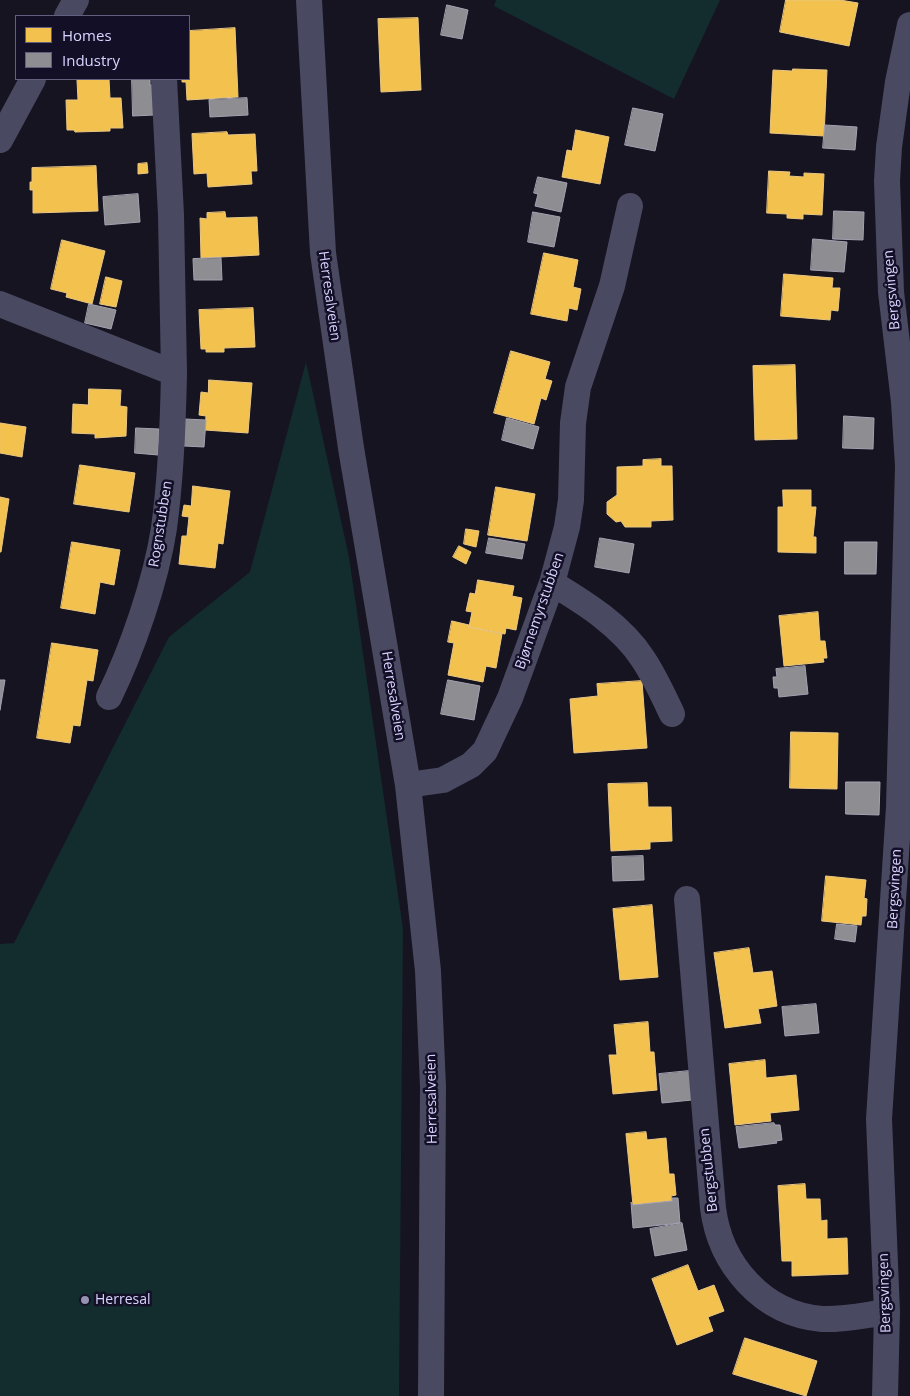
<!DOCTYPE html>
<meta charset="utf-8">
<style>
body{margin:0}
#map{position:relative;width:910px;height:1396px;overflow:hidden;background:#161421;font-family:"Open Sans",sans-serif}
canvas{display:block}
.legend{position:absolute;left:15px;top:15px;width:175px;height:65px;box-sizing:border-box;background:#130f26;border:1px solid #625e7d;margin:0;padding:6px 9px;list-style:none;font-size:15px;color:#d9d4ff}
.legend li{display:flex;align-items:center;gap:10px;height:25px}
.legend b{width:25px;border:1px solid #625e7d}
</style>
<div id="map">
<canvas width="910" height="1396"></canvas>
<ul class="legend">
<li><b style="height:14px;background:#f2c14e"></b>Homes</li>
<li><b style="height:14px;background:#8d8d92"></b>Industry</li>
</ul>
</div>
<script>
const ctx = document.querySelector('canvas').getContext('2d');
ctx.lineJoin = 'round';
function fillPath(path, color) {
  ctx.fillStyle = color;
  ctx.fill(path, 'evenodd');
}
function stroke(path, color, width, dash) {
  ctx.strokeStyle = color;
  ctx.lineWidth = width;
  ctx.lineCap = dash ? 'butt' : 'round';
  ctx.setLineDash(dash || []);
  ctx.stroke(path);
}
function write(font, color, halo, rows, align = 'center') {
  ctx.font = font + ' "Open Sans",sans-serif';
  ctx.lineWidth = 5;
  ctx.setLineDash([]);
  ctx.textBaseline = 'middle';
  ctx.strokeStyle = halo;
  ctx.fillStyle = color;
  for (const [text, x, y, turn = 0] of rows) {
    ctx.save();
    ctx.translate(x, y);
    ctx.rotate((+turn || 0) * Math.PI / 180);
    ctx.textAlign = isNaN(turn) ? turn : align;
    if (halo) ctx.strokeText(text, 0, 0);
    ctx.fillText(text, 0, 0);
    ctx.restore();
  }
}
fillPath(new Path2D(`
 M496 0H720L674 99 494 6Z
 M306 362 349 557 403 929 399 1396H0V944L14 943 169 637 250 572Z`), '#132c2d');
const homes = new Path2D(`
 M786 0H840L858 3 849 46 780 32Z
 M418 18 421 90 381 92 378 19Z
 M235 28 238 97 187 100 186 82H182V79H189V31Z
 M793 69 827 70 824 136 770 133 773 70 792 71Z
 M109 79 110 98H121L123 128H110V131L75 132 74 130H67L66 100H78L77 80Z
 M576 130 609 137 600 184 562 177 567 150 572 151Z
 M227 132 228 135 255 134 257 171H251L252 184 208 187 207 173 194 174 192 134Z
 M147 163 148 173 138 174V164Z
 M96 166 98 211 33 213V190H30V182H32V168Z
 M769 171 790 172 789 176 804 177V173L824 174 822 215 803 214V219L787 218V214L767 213Z
 M225 212 226 218 257 217 259 255 201 258 200 218 207 219V213Z
 M62 240 105 251 92 304 66 297 67 293 51 289Z
 M544 253 578 260 573 287 581 289 577 310 569 308 567 321 531 314Z
 M784 274 833 278 832 288H840L838 311 831 310 830 320 781 316Z
 M106 277 122 281 116 307 100 304Z
 M253 308 255 347 224 348V352H206V349H201L199 310Z
 M511 351 550 362 545 379 552 381 546 400 541 398 534 424 494 413Z
 M795 365 797 439 755 440 753 366Z
 M209 380 252 383 248 433 205 430 206 416 199 415 201 392 208 393Z
 M89 389 121 390 120 406 127 407 126 436 95 438V434L72 433 73 404 88 405Z
 M0 423 26 427 22 457 0 453Z
 M661 459V466H672L673 520 651 521V527H625L621 521 616 522 607 514V502L617 495V467L643 466V460Z
 M80 465 135 473 129 512 74 504Z
 M193 486 230 491 223 544 218 543 215 568 179 564 182 536H187L189 517 182 516 184 505 191 506Z
 M496 487 535 494 527 541 488 535Z
 M783 490H811V507H816L813 537H816V553L778 552V507H783Z
 M0 497 9 499 1 552H0Z
 M466 529 479 531 476 547 464 544Z
 M72 542 120 550 114 585 100 582 95 614 61 608Z
 M459 546 471 552 466 564 453 557Z
 M478 580 514 586 512 596 522 598 516 630 506 628 505 634 469 627 472 612 466 611 470 593 475 594Z
 M818 612 820 641H825L827 658H823L824 662 784 666 779 616Z
 M452 621 469 625V627L502 634 496 668 486 666 483 682 448 675 454 643 448 642Z
 M52 643 98 650 93 681 87 680 80 726 73 725 70 743 37 738Z
 M642 681 647 748 574 753 570 699 598 696 597 684Z
 M791 732 838 733 837 789 790 788Z
 M647 783 648 807H671L672 841 650 842V849L611 851 608 784Z
 M826 876 866 880 864 898 867 899 866 916H862L861 925 822 921Z
 M652 905 658 977 620 980 613 909Z
 M749 948 753 973 772 971 777 1006 758 1009 761 1023 725 1028 714 953Z
 M648 1022 650 1052H654L657 1090 613 1094 609 1055H617L614 1025Z
 M765 1060 766 1078 796 1075 799 1110 770 1113 771 1121 735 1125 729 1064Z
 M646 1132 647 1140 666 1138 669 1174H674L676 1195 671 1196 672 1201 633 1205 626 1134Z
 M805 1184 806 1199H820L821 1221 827 1220V1239L847 1238 848 1274 792 1276V1261H782L778 1186Z
 M688 1265 698 1291 714 1285 724 1311 708 1317 713 1331 677 1345 652 1279Z
 M745 1338 817 1361 806 1396 733 1374Z`);
fillPath(homes, '#f2c14e');
stroke(homes, '#eac783', 1);
const industry = new Path2D(`
 M447 5 468 10 462 39 441 35Z
 M132 79H150V85H153L154 115 133 116Z
 M247 98 248 115 210 117 209 100Z
 M633 108 663 114 655 151 625 145Z
 M825 125 857 127 855 150 823 148Z
 M538 177 567 183 561 212 535 206 538 194 534 193Z
 M138 194 140 222 105 225 103 197Z
 M834 211 864 212 863 240 833 239Z
 M533 212 560 217 554 247 528 242Z
 M813 239 847 242 844 272 811 270Z
 M221 258 222 280H194L193 259Z
 M89 304 116 310 111 329 85 323Z
 M844 416 874 418 873 449 843 448Z
 M507 418 539 427 533 449 502 440Z
 M185 419 206 420 204 447 184 446Z
 M136 428 159 429 158 455 135 453Z
 M489 538 525 544 522 559 486 553Z
 M600 538 634 544 629 573 595 567Z
 M845 542H877L876 574H845Z
 M805 666 808 694 779 697 778 688H774L773 677H777L776 669Z
 M0 680H5L0 710Z
 M448 680 480 686 474 720 441 714Z
 M846 782H880L879 815 846 814Z
 M643 856 644 880 613 881 612 857Z
 M837 924 857 926 855 942 835 939Z
 M816 1004 819 1033 785 1036 782 1007Z
 M689 1071 692 1100 662 1103 659 1074Z
 M774 1123 775 1125H780L782 1140 776 1141 777 1143 739 1148 736 1127Z
 M672 1198H678L680 1223 633 1228 631 1202 633 1205 672 1201Z
 M682 1223 687 1250 655 1256 650 1229Z`);
fillPath(industry, '#8d8d92');
stroke(industry, '#a4a2b3', 1);
stroke(new Path2D(`
 M309 0 323 253 351 448 408 785 428 971 433 1087 431 1396
 M67 16 76 0
 M0 140 33 79
 M0 304 174 373 171 215 164 79
 M552 583C585 603 622 626 643 659 655 677 663 695 672 714
 M109 697C132 650 156 581 164 528 171 477 173 425 174 373
 M408 785 443 780 471 765 485 751 510 698 552 583 567 527 571 500 573 423 578 387 612 286 630 206
 M687 899 713 1208C720 1264 762 1314 822 1319 843 1320 865 1315 887 1312
 M885 1396 887 1312 879 1119 899 807 908 466 904 402 891 292 887 181 889 147 898 82 910 25`), '#4a4962', 26);
for (const [x, y, r, color] of [
 [85,1300,5,"#9591b1"]
]) {
  const dot = new Path2D();
  dot.arc(x, y, r, 0, 2 * Math.PI);
  ctx.fillStyle = color;
  ctx.fill(dot);
  stroke(dot, '#130f26', 2);
}
write('14px', '#d9d4ff', '#130f26', [
 ["Bergsvingen",892,290,-95],
 ["Herresalveien",329,296,82],
 ["Rognstubben",161,524,-81],
 ["Bjørnemyrstubben",540,611,-71],
 ["Herresalveien",393,696,81],
 ["Bergsvingen",895,889,-87],
 ["Herresalveien",432,1099,-91],
 ["Bergstubben",709,1170,-96],
 ["Bergsvingen",885,1293,-92]
]);
write('14px', '#d9d4ff', '#130f26', [
 ["Herresal",95,1300]
], 'left');
</script>
